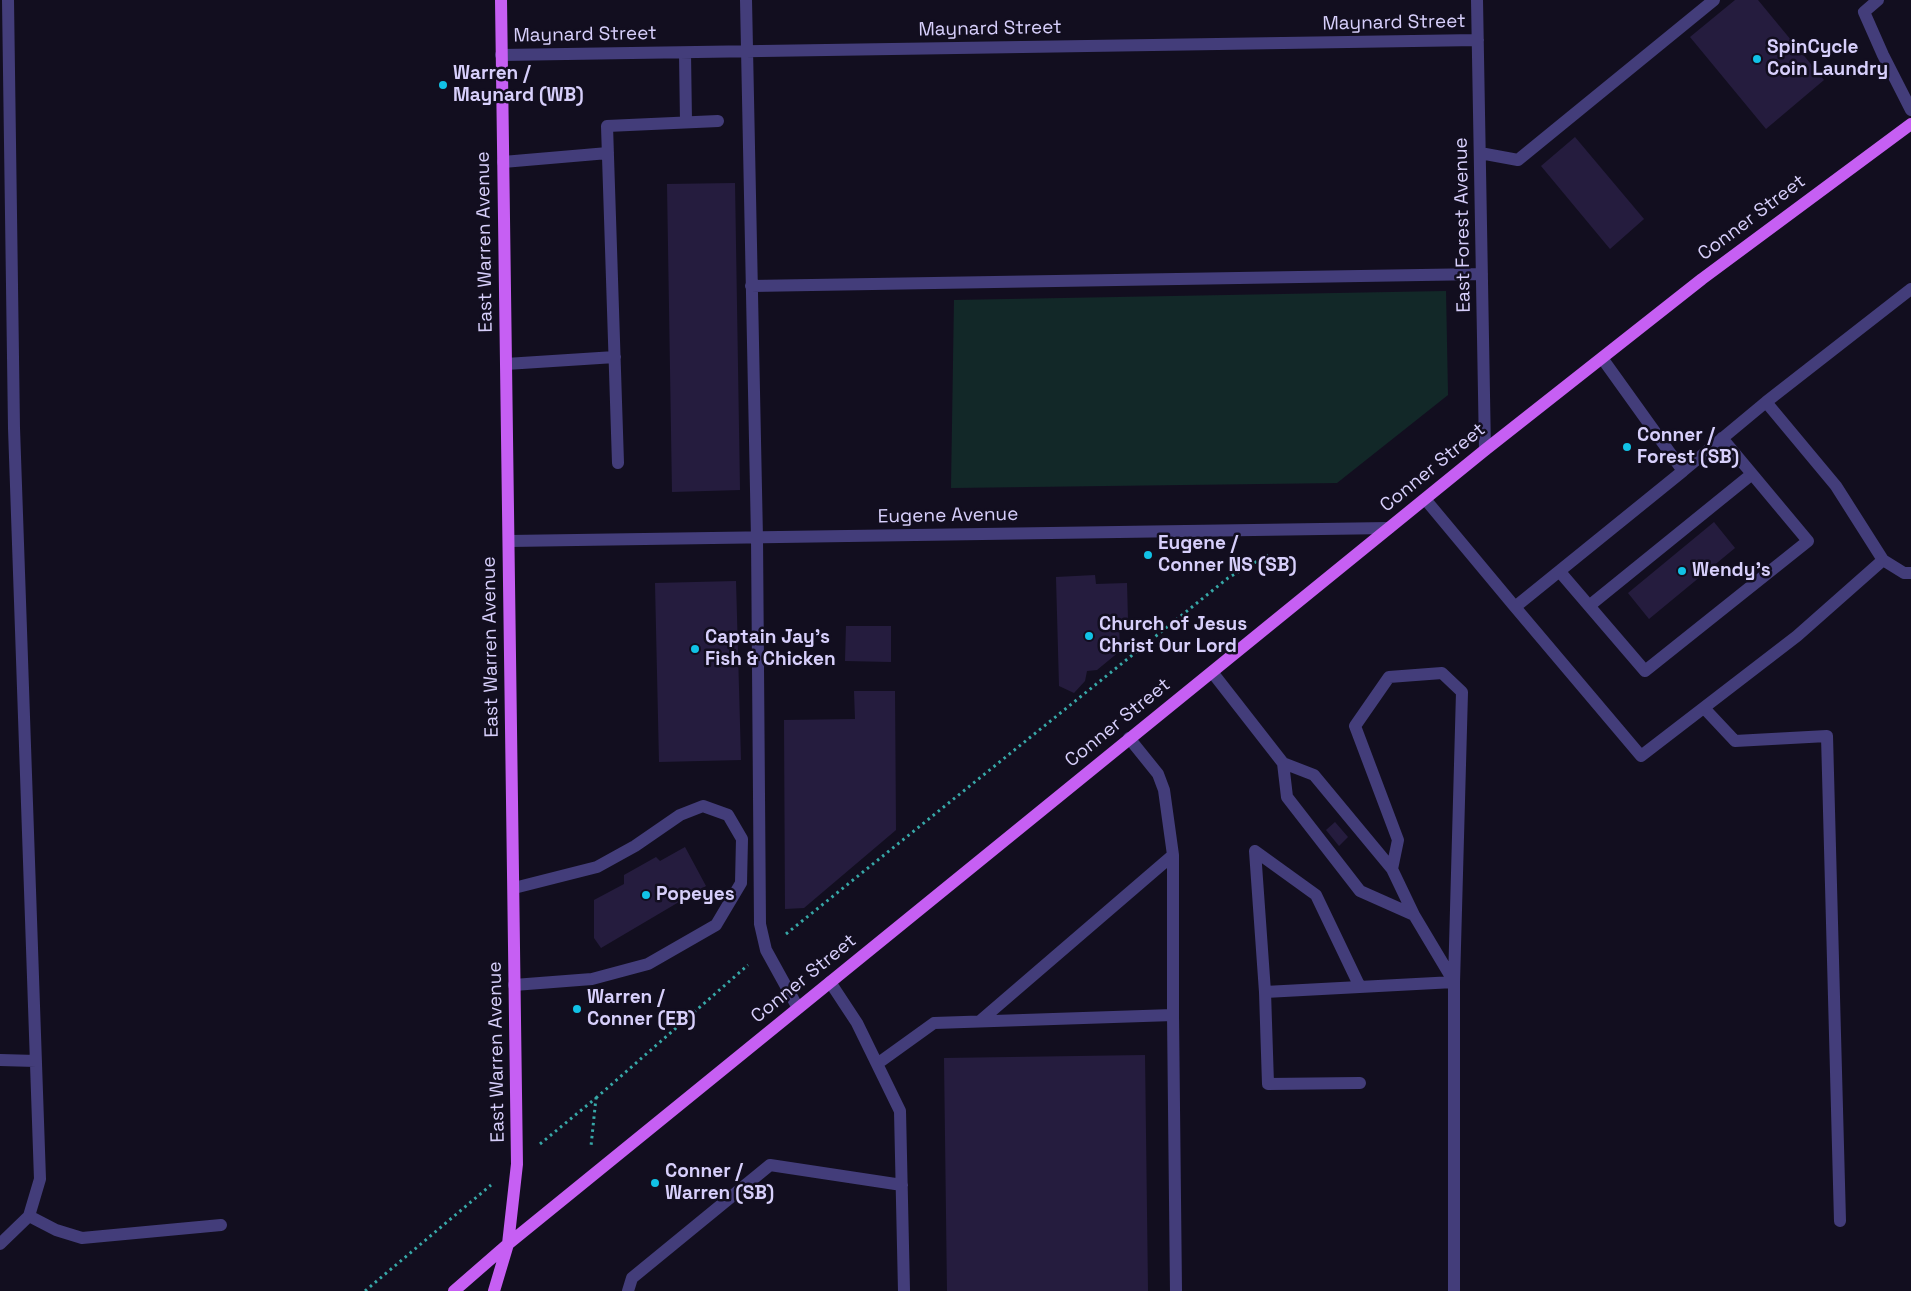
<!DOCTYPE html>
<style>
body{margin:0}
canvas{display:block;background:#120e1f}
</style>
<canvas width="1911" height="1291"></canvas>
<script>
const ctx = document.querySelector('canvas').getContext('2d');
ctx.lineJoin = 'round';
function fillPath(path, color) {
  ctx.fillStyle = color;
  ctx.fill(path, 'evenodd');
}
function stroke(path, color, width, dash) {
  ctx.strokeStyle = color;
  ctx.lineWidth = width;
  ctx.lineCap = dash ? 'butt' : 'round';
  ctx.setLineDash(dash || []);
  ctx.stroke(path);
}
function write(font, color, halo, rows, align = 'center') {
  ctx.font = font + ' "Space Grotesk",sans-serif';
  ctx.lineWidth = 5;
  ctx.setLineDash([]);
  ctx.textBaseline = 'middle';
  ctx.strokeStyle = halo;
  ctx.fillStyle = color;
  for (const [text, x, y, turn = 0] of rows) {
    ctx.save();
    ctx.translate(x, y);
    ctx.rotate((+turn || 0) * Math.PI / 180);
    ctx.textAlign = isNaN(turn) ? turn : align;
    if (halo) ctx.strokeText(text, 0, 0);
    ctx.fillText(text, 0, 0);
    ctx.restore();
  }
}
fillPath(new Path2D(`
 M1446 291 1448 395 1337 483 951 488 954 300Z`), '#122828');
fillPath(new Path2D(`
 M1735 0H1758L1824 80 1766 129 1690 37Z
 M1575 137 1644 219 1610 249 1541 166Z
 M735 183 740 490 672 492 667 184Z
 M1714 522 1735 548 1649 619 1628 593Z
 M1095 575 1096 584 1127 583 1128 621H1119L1120 651 1097 670 1087 671 1085 681 1074 693 1059 686 1056 577Z
 M736 581 741 760 659 762 655 583Z
 M846 626H891V662L845 661Z
 M854 691H895L896 830 804 908 785 909 784 720 855 719Z
 M1335 822 1348 837 1339 846 1326 830Z
 M685 847 706 886 601 948 594 938V900L624 884V875L656 857 660 861Z
 M1145 1055 1148 1291H947L944 1058Z`), '#251c3e');
stroke(new Path2D(`
 M786 934 1228 578 1268 555
 M596 1098 748 965
 M540 1144 596 1098 591 1146
 M365 1291 491 1185`), '#37a8a8', 3, [2.5, 4]);
stroke(new Path2D(`
 M746 0 757 538 760 924 766 950 798 1008
 M1477 0 1485 450
 M1878 0 1864 12 1883 55 1911 110
 M685 53 686 122
 M501 55 1478 40
 M1480 153 1518 160 1714 0
 M503 162 608 153
 M751 286 1482 274
 M506 364 615 357
 M618 463 607 126 718 121
 M1683 471 1766 402 1911 289
 M1425 499 1515 607 1683 471 1602 358
 M509 541 1389 528
 M1883 560 1904 573H1911
 M1560 572 1645 671 1808 541 1722 438
 M1589 606 1752 474
 M1515 607 1641 756 1797 636 1883 560 1836 486 1766 402
 M1212 672 1283 763 1287 797 1360 891 1414 915
 M1704 708 1735 741 1827 736 1840 1221
 M1283 763 1314 775 1392 869 1414 915 1454 982V1291
 M514 888 597 867 635 846 680 815 703 806 728 815 742 839 741 883 716 925 648 964 592 979 514 985
 M830 982 857 1023 900 1111 904 1291
 M1360 987 1316 895 1255 851 1265 992 1454 982 1462 692 1442 673 1389 677 1355 726 1398 840 1392 869
 M1265 992 1268 1084 1360 1083
 M1173 1015 1176 1291
 M980 1021 1173 855
 M0 1060 36 1061
 M877 1064 934 1023 1173 1015V855L1164 790 1158 774 1129 738
 M29 1216 56 1230 82 1238 221 1225
 M0 1244 29 1216 40 1179 14 428 8 0
 M628 1291 632 1278 770 1165 902 1185`), '#433d7a', 12);
stroke(new Path2D(`
 M454 1291 508 1244 1485 450 1702 279 1911 124
 M494 1291 508 1244 517 1164 501 0`), '#c65ff3', 12);
for (const [x, y, r, color] of [
 [1757,59,5,"#11c2e6"],
 [443,85,5,"#11c2e6"],
 [1627,447,5,"#11c2e6"],
 [1148,555,5,"#11c2e6"],
 [1682,571,5,"#11c2e6"],
 [1089,636,5,"#11c2e6"],
 [695,649,5,"#11c2e6"],
 [646,895,5,"#11c2e6"],
 [577,1009,5,"#11c2e6"],
 [655,1183,5,"#11c2e6"]
]) {
  const dot = new Path2D();
  dot.arc(x, y, r, 0, 2 * Math.PI);
  ctx.fillStyle = color;
  ctx.fill(dot);
  stroke(dot, '#120e1f', 2);
}
write('19px', '#d7cffb', '#120e1f', [
 ["Maynard Street",1394,23,-1],
 ["Maynard Street",990,29,-1],
 ["Maynard Street",585,35,-1],
 ["Conner Street",1752,218,-37],
 ["East Forest Avenue",1463,225,-91],
 ["East Warren Avenue",485,242,-91],
 ["Conner Street",1433,468,-39],
 ["Eugene Avenue",948,516,-1],
 ["East Warren Avenue",491,647,-91],
 ["Conner Street",1118,723,-39],
 ["Conner Street",804,979,-39],
 ["East Warren Avenue",497,1052,-91]
]);
write('bold 19px', '#d7cffb', '#120e1f', [
 ["SpinCycle",1767,48],
 ["Coin Laundry",1767,70],
 ["Warren /",453,74],
 ["Maynard (WB)",453,96],
 ["Conner /",1637,436],
 ["Forest (SB)",1637,458],
 ["Eugene /",1158,544],
 ["Conner NS (SB)",1158,566],
 ["Wendy's",1692,571],
 ["Church of Jesus",1099,625],
 ["Christ Our Lord",1099,647],
 ["Captain Jay's",705,638],
 ["Fish & Chicken",705,660],
 ["Popeyes",656,895],
 ["Warren /",587,998],
 ["Conner (EB)",587,1020],
 ["Conner /",665,1172],
 ["Warren (SB)",665,1194]
], 'left');
</script>
